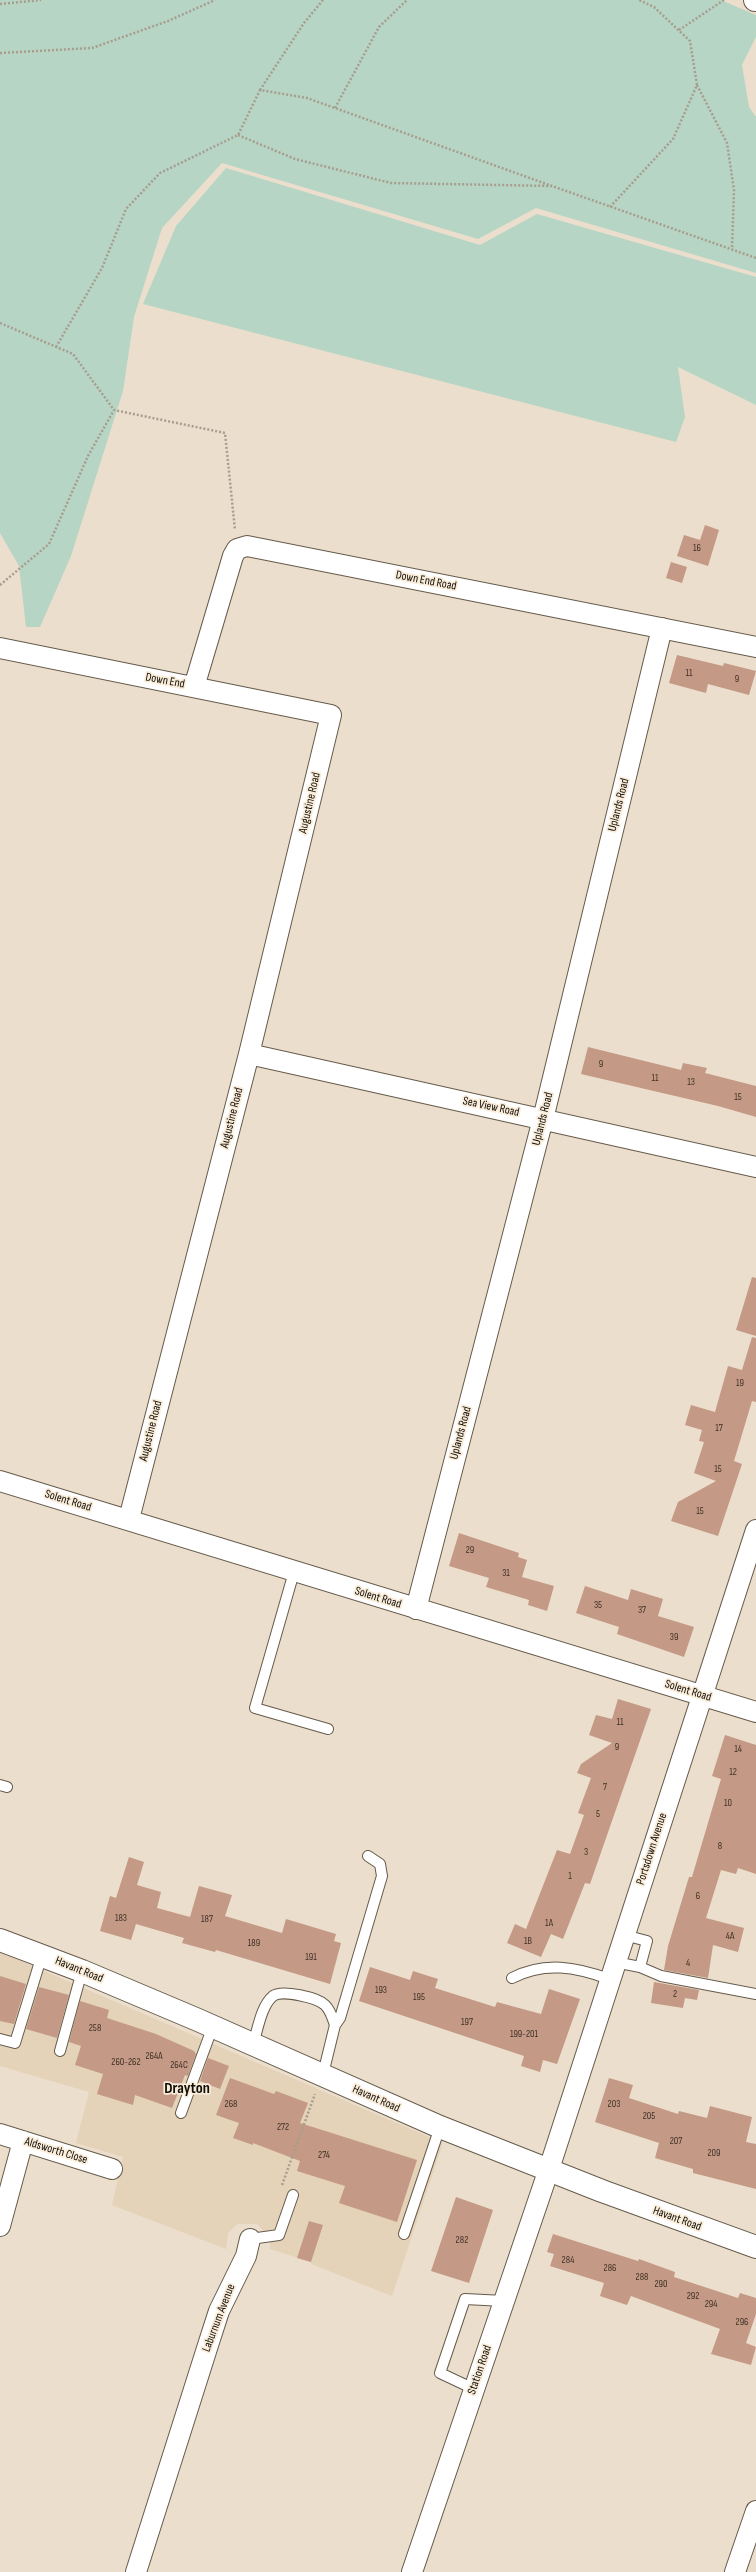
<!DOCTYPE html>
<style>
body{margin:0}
canvas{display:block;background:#ebdecc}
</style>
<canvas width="756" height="2572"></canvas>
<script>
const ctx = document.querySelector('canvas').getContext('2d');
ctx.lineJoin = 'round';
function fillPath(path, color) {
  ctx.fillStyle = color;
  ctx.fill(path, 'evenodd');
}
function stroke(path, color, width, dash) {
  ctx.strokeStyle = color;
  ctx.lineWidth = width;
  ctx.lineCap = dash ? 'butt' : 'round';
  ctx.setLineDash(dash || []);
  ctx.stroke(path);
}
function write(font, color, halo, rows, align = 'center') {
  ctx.font = font + ' "Sofia Sans Condensed",sans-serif';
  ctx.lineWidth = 3.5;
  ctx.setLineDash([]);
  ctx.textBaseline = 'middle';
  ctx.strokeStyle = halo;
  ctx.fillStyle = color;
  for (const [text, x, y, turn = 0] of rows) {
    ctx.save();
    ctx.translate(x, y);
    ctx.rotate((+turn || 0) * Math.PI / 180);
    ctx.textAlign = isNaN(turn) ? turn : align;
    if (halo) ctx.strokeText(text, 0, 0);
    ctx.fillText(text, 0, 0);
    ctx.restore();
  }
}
fillPath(new Path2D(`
 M0 1952 443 2143 392 2296 311 2264V2262L270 2249V2238L257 2224H237L228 2233 226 2249 112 2205 123 2157 76 2143 89 2092 0 2066Z`), '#e4d2b9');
fillPath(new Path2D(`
 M0 0H721L756 15V37L742 65 749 107 756 117V273L536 208 478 239 222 163 162 228 134 317 123 391 71 556 40 627H26L19 566 0 533Z
 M226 168 480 245 537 214 756 277V405L678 367 685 417 676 442 143 304 176 226Z`), '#b7d5c4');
fillPath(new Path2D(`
 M705 525 719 530 708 566 677 556 684 535 700 540Z
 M671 562 687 567 682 583 666 578Z
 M677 655 723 666 724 663 756 671 749 695 708 684 706 693 669 683Z
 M588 1047 681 1070 683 1063 707 1068 705 1073 756 1086V1117L718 1106 581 1074Z
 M752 1277 756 1278V1336L736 1330Z
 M752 1337 756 1338V1402L752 1401 734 1461 742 1464 718 1536 671 1521 678 1502 716 1481 694 1473 704 1442 699 1441 702 1430 685 1425 691 1405 715 1412 728 1366 742 1370Z
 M459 1533 519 1553 518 1557 527 1560 522 1577 554 1586 547 1611 528 1605 529 1600 486 1587 489 1578 449 1566Z
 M585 1586 628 1600 631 1589 663 1599 658 1616 694 1627 684 1657 617 1634 619 1627 576 1613Z
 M618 1699 651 1709 590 1884 585 1883 563 1939 551 1934 541 1957 507 1943 515 1924 526 1929 557 1850 570 1854 584 1815 578 1813 591 1778 577 1773 581 1764 612 1743 589 1735 596 1715 612 1719Z
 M725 1735 756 1745V1874L738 1868 736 1874 721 1870 706 1918 744 1928 738 1952 713 1945 708 1978 664 1970 668 1946 689 1877H692L721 1779 712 1776Z
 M129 1857 144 1862 137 1885 161 1892 157 1908 190 1917 199 1886 232 1895 225 1916 282 1933 286 1919 336 1934 334 1941 341 1943 330 1984 216 1950 215 1952 182 1943 184 1938 136 1924 131 1940 100 1931 110 1896 116 1898Z
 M370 1967 410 1980 413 1971 438 1979 435 1988 495 2007 497 2002 541 2014 549 1989 580 1999 557 2064 543 2060 540 2072 521 2066 524 2056 359 2001Z
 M0 1976 26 1984 14 2024 0 2021Z
 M654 1982 699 1990 697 2000 685 1998 683 2008 651 2003Z
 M39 1987 69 1995 57 2038 26 2029Z
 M80 2001 109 2010 107 2018 156 2034 194 2051 196 2054 188 2076 185 2075 172 2108 135 2095 133 2105 97 2094 103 2074 75 2065 81 2046 69 2042Z
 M208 2058 229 2066 220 2089 200 2081Z
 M230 2078 274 2094 276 2091 308 2103 300 2123 417 2160 397 2222 339 2203 345 2186 297 2171 300 2161 253 2143V2145L233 2138 239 2123 216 2115Z
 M609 2078 633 2085 629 2098 678 2114 679 2111 707 2118 710 2106 752 2117 746 2142 756 2144V2189L693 2173V2169L655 2158 659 2143 595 2122Z
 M456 2197 493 2210 469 2283 431 2271Z
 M309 2221 323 2225 311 2262 297 2258Z
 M553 2234 638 2261 639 2259 675 2272 674 2277 738 2298 740 2293 756 2298V2314L746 2343 756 2347 751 2365 711 2354 720 2329 631 2296 627 2305 600 2296 604 2283 550 2266 554 2254 547 2252Z`), '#c49985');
const service = new Path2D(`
 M294 1572 255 1708 328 1729
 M0 1785 7 1787
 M624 1935 647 1941 640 1967
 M615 1962 640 1967 661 1976 756 1994
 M512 1978C545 1961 576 1967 609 1979
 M0 2039 15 2043 42 1955
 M253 2044C258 2029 261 2006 273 1996 282 1989 318 1998 325 2005 331 2011 332 2017 335 2025
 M60 2051 82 1971
 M323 2074 335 2025 340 2018 382 1876 380 1864 368 1856
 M181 2113 213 2026
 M404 2234 440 2127
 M250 2239 279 2235 293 2195
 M474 2389 440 2373 465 2299 504 2301`);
const minor = new Path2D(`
 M0 648 331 715 249 1054 129 1519
 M194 687 233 556 237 549 247 546 756 647
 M249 1054 756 1167
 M0 1481 756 1712
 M416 1609 543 1119 662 628
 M0 2134 112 2169
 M0 2226 23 2141
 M136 2572 209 2342 219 2311 246 2256 250 2239
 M412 2572 549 2169 756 1530
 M735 2572 756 2511`);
const tertiary = new Path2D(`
 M0 1940 82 1971 198 2020 440 2127 602 2191 756 2247`);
const secondary = new Path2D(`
 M755 0H756`);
stroke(service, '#665b4b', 12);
stroke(minor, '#665b4b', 22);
stroke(tertiary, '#665b4b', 24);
stroke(secondary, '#665b4b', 24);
stroke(new Path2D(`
 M0 4 41 0
 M679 30 724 0
 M0 53 92 48 168 21 215 0
 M697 85 727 143 734 190 732 249
 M260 90 304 23 323 0
 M335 108 379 27 407 0
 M238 135 295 159 391 183 552 186 756 258
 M610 207 673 139 697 85 690 41 654 7 639 0
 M0 323 73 354 114 410 225 433 235 530
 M56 347 102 268 126 209 160 173 238 135 260 90 307 98 552 186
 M0 585 49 544 88 456 114 410
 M282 2185 315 2094`), '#a79d8e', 2.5, [2, 2]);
stroke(service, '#fff', 10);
stroke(minor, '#fff', 20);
stroke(tertiary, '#fff', 22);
stroke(secondary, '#fff', 22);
write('10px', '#3e3026', null, [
 ["16",697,548],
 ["11",689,673],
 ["9",737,679],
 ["9",601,1064],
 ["11",655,1078],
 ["13",691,1082],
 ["15",738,1097],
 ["19",740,1383],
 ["17",719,1428],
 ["15",718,1469],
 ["15",700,1511],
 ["29",470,1550],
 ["31",506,1573],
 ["35",598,1605],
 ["37",642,1610],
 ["39",674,1637],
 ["11",620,1722],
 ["9",617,1747],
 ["14",738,1749],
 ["12",733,1772],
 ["7",605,1787],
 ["10",728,1803],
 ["5",598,1814],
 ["8",720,1846],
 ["3",586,1852],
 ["1",570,1876],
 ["6",698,1896],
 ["183",121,1918],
 ["187",207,1919],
 ["1A",549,1923],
 ["4A",730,1936],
 ["1B",528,1941],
 ["189",254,1943],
 ["191",311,1957],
 ["4",688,1963],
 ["193",381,1990],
 ["2",675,1994],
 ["195",419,1997],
 ["197",467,2022],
 ["258",95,2028],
 ["199-201",524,2034],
 ["264A",154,2056],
 ["260-262",126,2062],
 ["264C",179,2065],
 ["268",231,2104],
 ["203",614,2104],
 ["205",649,2116],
 ["272",283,2127],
 ["207",676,2141],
 ["209",714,2153],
 ["274",324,2155],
 ["282",462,2240],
 ["284",568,2260],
 ["286",610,2268],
 ["288",642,2277],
 ["290",661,2284],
 ["292",693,2296],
 ["294",711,2304],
 ["296",742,2322]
]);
write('12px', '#110d07', '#f9ecd9', [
 ["Down End Road",426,581,11],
 ["Down End",165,681,11],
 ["Augustine Road",310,803,-77],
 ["Uplands Road",619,805,-76],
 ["Sea View Road",491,1107,12],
 ["Augustine Road",232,1118,-76],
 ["Uplands Road",543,1119,-76],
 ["Augustine Road",151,1431,-76],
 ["Uplands Road",461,1433,-75],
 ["Solent Road",68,1501,17],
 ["Solent Road",378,1598,17],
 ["Solent Road",688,1691,17],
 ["Portsdown Avenue",652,1849,-72],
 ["Havant Road",79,1970,22],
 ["Havant Road",376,2099,24],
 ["Aldsworth Close",56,2151,17],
 ["Havant Road",677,2219,20],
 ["Laburnum Avenue",219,2318,-69],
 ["Station Road",480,2370,-71]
]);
write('bold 16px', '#110d07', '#f9ecd9', [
 ["Drayton",187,2089]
]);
</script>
